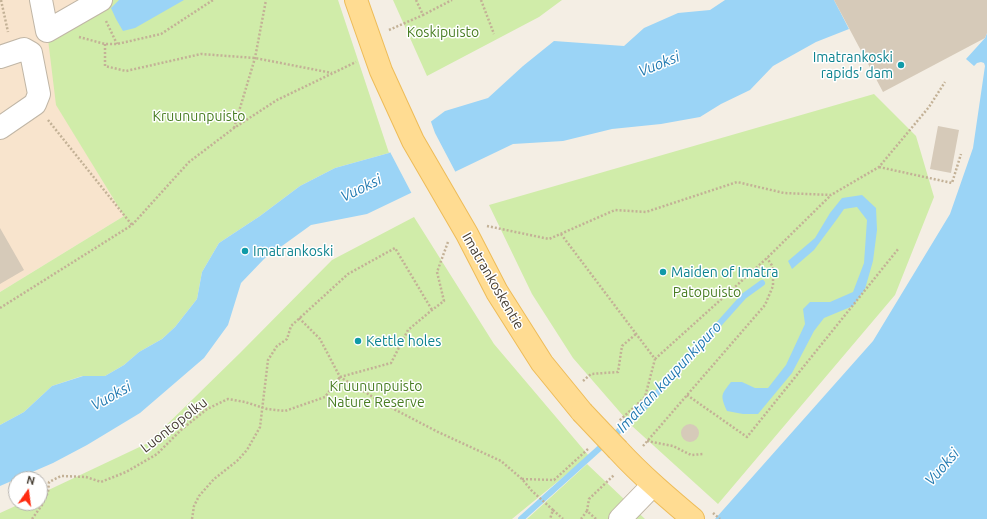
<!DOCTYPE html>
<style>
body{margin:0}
#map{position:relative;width:987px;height:519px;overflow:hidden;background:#f4eee4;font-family:Ubuntu,sans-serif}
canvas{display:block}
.north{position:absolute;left:8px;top:471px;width:40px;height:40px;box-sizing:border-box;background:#fff;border:1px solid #b5b2ad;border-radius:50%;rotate:14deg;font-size:11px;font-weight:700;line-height:16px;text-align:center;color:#463e33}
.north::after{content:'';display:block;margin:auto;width:14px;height:18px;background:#ff2b10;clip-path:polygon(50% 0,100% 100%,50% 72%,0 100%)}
</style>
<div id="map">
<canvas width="987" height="519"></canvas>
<div class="north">N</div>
</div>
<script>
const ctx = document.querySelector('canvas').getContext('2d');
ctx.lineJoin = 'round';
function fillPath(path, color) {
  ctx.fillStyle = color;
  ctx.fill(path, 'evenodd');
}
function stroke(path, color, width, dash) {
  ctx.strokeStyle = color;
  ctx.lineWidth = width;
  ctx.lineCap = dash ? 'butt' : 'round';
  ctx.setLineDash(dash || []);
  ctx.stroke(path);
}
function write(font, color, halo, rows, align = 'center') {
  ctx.font = font + ' Ubuntu,sans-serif';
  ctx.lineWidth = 3;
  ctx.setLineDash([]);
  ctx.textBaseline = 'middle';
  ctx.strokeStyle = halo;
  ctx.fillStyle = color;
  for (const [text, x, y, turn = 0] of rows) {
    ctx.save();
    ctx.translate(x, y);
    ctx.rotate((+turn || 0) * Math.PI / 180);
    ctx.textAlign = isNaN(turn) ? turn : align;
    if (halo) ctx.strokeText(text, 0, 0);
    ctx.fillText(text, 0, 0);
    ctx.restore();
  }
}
fillPath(new Path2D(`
 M0 0H101L57 105 124 216 0 292Z`), '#f8e4cd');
fillPath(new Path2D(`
 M101 0H338L389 153 335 168 300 186 260 216 219 243 202 272 197 299 175 327 162 339 139 352 124 365 105 376H82L52 386 24 412 0 425V292L124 216 56 105 47 31Z
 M393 0H562L539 17 427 76Z
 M874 94 916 136 934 197 895 295 718 504 632 426 573 358 532 294 489 205Z
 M414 217 494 344 589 456 512 519H0V513L22 503H40V494L148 443 240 353 332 260Z
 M587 464 645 519H527Z`), '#d0eca9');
fillPath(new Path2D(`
 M119 0H184L135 28 123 31 116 19 111 8Z
 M725 0H834L849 29 816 42 773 66 750 90 721 104 700 117 661 124 612 129 563 141 513 144 367 214 311 225 264 259 241 283 228 325 204 358 140 413 87 445 53 463 0 486V425L24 412 52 386 83 376H105L124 365 139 352 162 339 175 327 197 299 202 272 219 243 260 216 300 186 335 168 389 153 445 111 488 98 523 66 554 41 624 46 644 28 678 13 710 10Z
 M987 33V519H715L873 341 950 214 973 148 985 66 984 63 981 62 977 63 974 66 966 59 985 38Z
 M862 195 876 208 877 230 873 261 865 289 853 306 824 318 814 331 792 373 758 414H743L727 411C720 395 721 395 731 382H742L755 388H768L786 365 805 324 803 309 810 302H830L853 292 864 263 867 220 857 207 844 209 837 219 814 250 792 269 788 261 815 238 830 213 842 198Z`), '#9bd4f6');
fillPath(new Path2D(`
 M430 119 435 133 456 173 412 194 389 150Z`), '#f4eee4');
stroke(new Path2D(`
 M521 519 642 410 744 296 762 283`), '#9bd4f6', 6);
fillPath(new Path2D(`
 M834 0H987V33L985 38 883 92Z
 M938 126 959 130 951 173 930 169Z
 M0 228 24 270 0 284Z
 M681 433a9 9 0 1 1 18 0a9 9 0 1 1-18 0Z`), '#d6cab9');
const minor = new Path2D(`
 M41 0 47 31 101 0
 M0 57 24 49 31 53 39 94 35 104 0 128
 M620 519 653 485`);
const major = new Path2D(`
 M356 0 381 71 413 141 467 234 497 292 542 363 582 412
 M618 450C641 475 667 497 693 519`);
stroke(minor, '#c0b6a6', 24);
stroke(major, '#eebc58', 24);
stroke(new Path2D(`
 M1 0 8 32
 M416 0 423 15 452 0
 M481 0 494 34
 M106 21 117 44
 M389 30 423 15
 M79 37 105 44H117L161 34 213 0
 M105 44V66L126 71 201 54 255 58 332 73
 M48 120 132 225
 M234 128 255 58 266 0
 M879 167 952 183 961 154
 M487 226 549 239 615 210 646 212 737 182 784 193 831 195 879 167 929 107 945 82
 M561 234 655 359 645 397 619 421
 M0 308 132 225 189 162 234 128 277 100 356 62
 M299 318 320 339 340 377 388 406 438 432 501 461 522 479 532 491 553 510 550 519
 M655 359 767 258 831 195
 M340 377 391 363 408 330 432 310 444 301 437 272 448 242
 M583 381 591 374 618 372 622 346 636 334
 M687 395 747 437 899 248
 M647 441 673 446 691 455 703 454
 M643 446 765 305 773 286V267L767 258
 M522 479 554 480 588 449
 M553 510 563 519
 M713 513 720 519
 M32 519 42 505 48 492 49 482 61 476 86 477 101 482 126 472 157 454 181 430 207 409 228 399 245 402 267 409 285 411 325 397 340 377
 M192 519 194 506 199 496 214 479 237 461 247 450 260 427 268 360 277 346 287 339 291 326 348 274 395 248 432 310
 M581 519 587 511
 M596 519 587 511 589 499 614 475`), '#c3b196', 2.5, [2, 2]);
stroke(minor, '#fff', 22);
stroke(major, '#ffdc92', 22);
const majorBridge = new Path2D(`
 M582 412 618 450`);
stroke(majorBridge, '#eebc58', 24, []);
stroke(majorBridge, '#ffdc92', 22);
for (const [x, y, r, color] of [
 [901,65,4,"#0f9aa8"],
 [245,251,4,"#0f9aa8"],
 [663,272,4,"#0f9aa8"],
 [358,341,4,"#0f9aa8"]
]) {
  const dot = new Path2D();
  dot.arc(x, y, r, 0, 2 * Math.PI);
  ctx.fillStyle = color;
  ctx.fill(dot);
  stroke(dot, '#fff', 1.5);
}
write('14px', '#487d22', '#fff', [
 ["Koskipuisto",443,32],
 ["Kruununpuisto",199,116],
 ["Patopuisto",707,292],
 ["Kruununpuisto",376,386],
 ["Nature Reserve",376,402]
]);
write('14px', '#0d838f', '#fff', [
 ["Imatrankoski",893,57,"right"],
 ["rapids' dam",893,73,"right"],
 ["Imatrankoski",253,251],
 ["Maiden of Imatra",671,272],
 ["Kettle holes",366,341]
], 'left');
write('14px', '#463e33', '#fff', [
 ["Imatrankoskentie",493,281,60],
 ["Luontopolku",174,425,-38]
]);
write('italic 15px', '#237bb2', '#fff', [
 ["Vuoksi",659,64,-22],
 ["Vuoksi",361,188,-26],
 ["Imatran kaupunkipuro",669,377,-47],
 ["Vuoksi",111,396,-29],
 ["Vuoksi",942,467,-49]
]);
</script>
